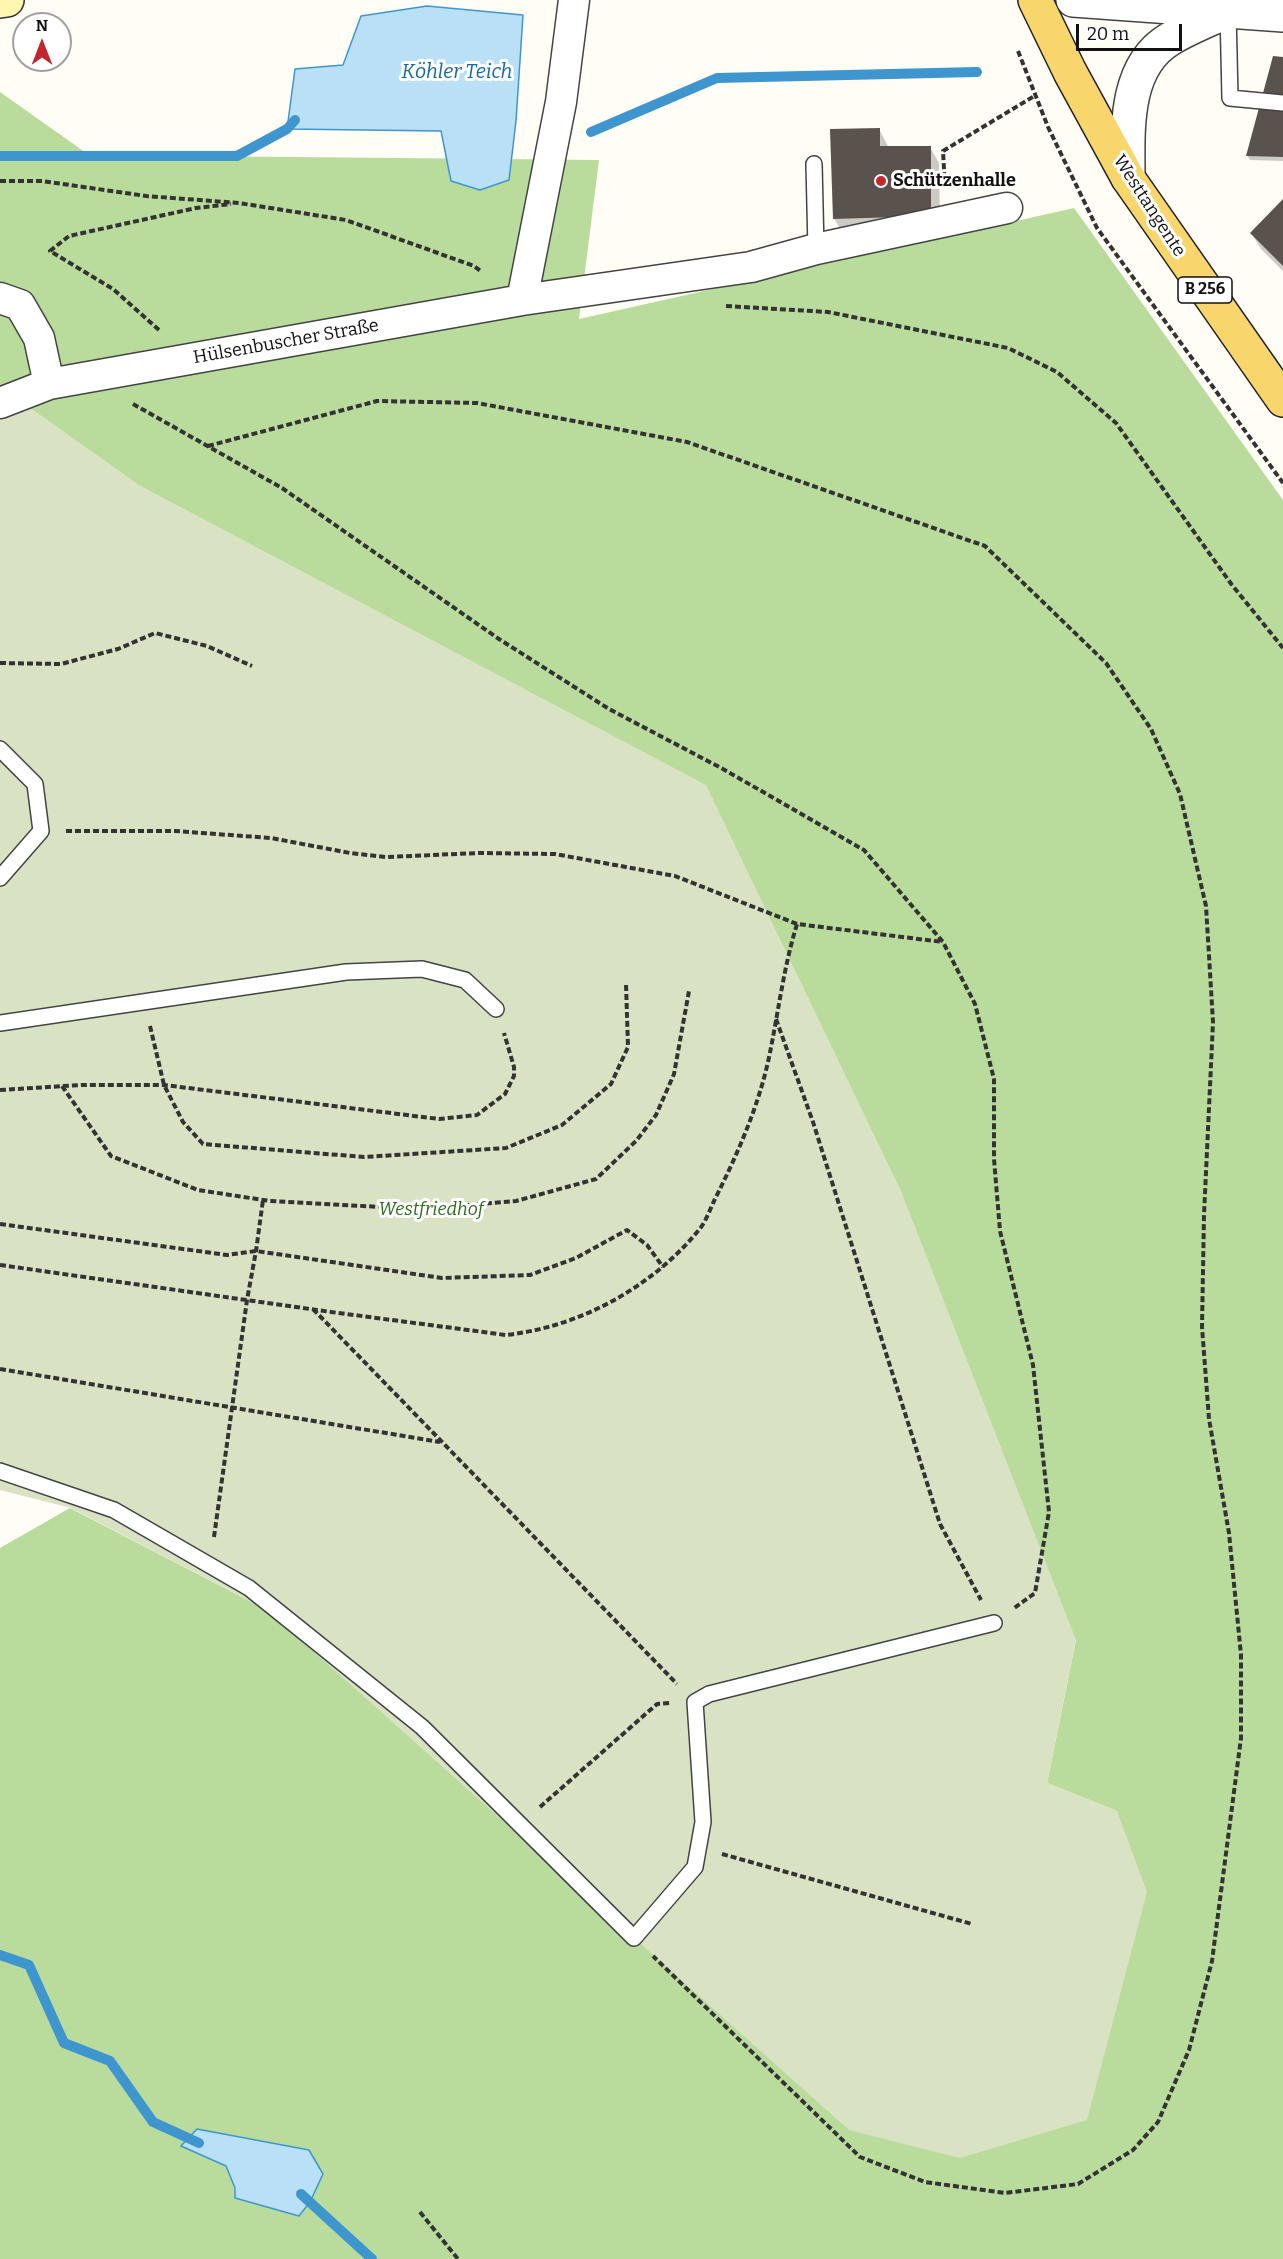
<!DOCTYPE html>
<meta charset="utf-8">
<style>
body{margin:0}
#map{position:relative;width:1283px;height:2259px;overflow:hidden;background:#fffdf5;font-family:Bitter,serif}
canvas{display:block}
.north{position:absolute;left:12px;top:12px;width:60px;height:60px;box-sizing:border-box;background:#fff;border:2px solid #a0a0a0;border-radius:50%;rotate:0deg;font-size:16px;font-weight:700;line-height:24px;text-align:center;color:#111}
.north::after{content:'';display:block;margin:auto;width:21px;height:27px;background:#c4262e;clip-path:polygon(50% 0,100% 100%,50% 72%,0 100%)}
.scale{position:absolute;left:1076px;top:24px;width:106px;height:27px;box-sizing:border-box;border:3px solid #111;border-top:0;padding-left:8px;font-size:18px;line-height:21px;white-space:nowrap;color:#111;-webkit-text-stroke:4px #fff;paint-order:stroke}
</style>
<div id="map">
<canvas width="1283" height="2259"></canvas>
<div class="north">N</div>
<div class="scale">20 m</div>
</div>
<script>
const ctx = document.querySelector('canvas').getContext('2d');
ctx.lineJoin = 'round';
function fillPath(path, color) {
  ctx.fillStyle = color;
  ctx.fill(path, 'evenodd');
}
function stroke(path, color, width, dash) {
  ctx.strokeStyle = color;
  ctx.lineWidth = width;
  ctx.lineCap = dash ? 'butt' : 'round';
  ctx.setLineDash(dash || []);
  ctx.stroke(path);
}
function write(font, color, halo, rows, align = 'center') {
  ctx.font = font + ' Bitter,serif';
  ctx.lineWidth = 6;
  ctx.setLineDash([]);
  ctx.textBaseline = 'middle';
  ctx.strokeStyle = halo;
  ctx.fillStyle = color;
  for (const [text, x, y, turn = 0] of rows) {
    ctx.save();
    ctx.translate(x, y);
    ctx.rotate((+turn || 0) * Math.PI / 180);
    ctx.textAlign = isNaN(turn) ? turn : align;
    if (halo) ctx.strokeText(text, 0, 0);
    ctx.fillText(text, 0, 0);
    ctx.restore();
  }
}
fillPath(new Path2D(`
 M0 92 89 155 599 160 579 319 1074 208 1283 500V2259H0V1548L70 1508 267 1610 1117 1811 1047 1783 1076 1640 137 484 0 387Z`), '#b9dc9c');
fillPath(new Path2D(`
 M30 408 137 484 706 785 901 1191 1076 1640 1047 1783 1117 1811 1147 1892 1087 2120 960 2158 849 2130 267 1610 71 1508 0 1490V419Z`), '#d9e3c4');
const water = new Path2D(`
 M427 6 523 15 516 121 509 180 480 190 451 181 441 131 287 129 295 69 343 65 361 16Z
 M197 2129 309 2150 323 2174 310 2202 299 2216 235 2198V2188L226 2166 181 2146Z`);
fillPath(water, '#b9e0f7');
stroke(water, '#3f96cf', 1.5);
fillPath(new Path2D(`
 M1283 58V161L1250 160 1247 155Z
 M879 129 889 148 930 147 939 163 940 231 843 234 834 218Z
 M1283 201V271L1261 249 1251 233Z`), '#0003');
stroke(new Path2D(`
 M591 132 717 78 977 72
 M0 156H237L287 129 295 120
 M0 1955 29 1965 64 2043 110 2061 153 2122 199 2143
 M301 2194 372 2259`), '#3f96cf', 10);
fillPath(new Path2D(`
 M1273 56 1283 57V157L1246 156Z
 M880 128V146H931V216L833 219 830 129Z
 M1283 199V266L1250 233Z`), '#5a524d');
const service = new Path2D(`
 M1228 11 1230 98 1283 103
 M814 164 816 249
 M0 749 35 784 41 831 0 878
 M0 1023 346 972 422 969 465 980 496 1009
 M0 1471 114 1510 249 1588 422 1727 634 1938 695 1867 703 1822 695 1702 709 1694 994 1623`);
const minor = new Path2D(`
 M0 298 20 305 39 338 49 384 0 403
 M522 300 561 102 574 0
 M49 384 522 300 751 267 816 249 1007 208`);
const tertiary = new Path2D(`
 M1073 0 1283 15
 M1128 178C1128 132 1123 67 1170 39 1188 28 1209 20 1228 11`);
const secondary = new Path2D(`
 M0 1 7 0`);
const primary = new Path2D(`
 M1035 0 1070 72 1128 178 1283 400`);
stroke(service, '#444', 18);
stroke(minor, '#444', 33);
stroke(tertiary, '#444', 36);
stroke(secondary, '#333', 36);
stroke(primary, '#222', 36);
stroke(new Path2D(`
 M1018 51 1048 127 1097 228 1283 483
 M0 181H42L146 196 239 203 346 220 474 266 482 272
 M945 187 943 151 1036 95
 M726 306 828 312 1008 348 1057 372 1116 423 1232 585 1283 648
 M159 330 113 289 50 251 69 236 196 208 231 204
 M133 404 282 488 499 639 609 709 723 769 864 850 943 942 975 1004 994 1079V1159L1000 1231 1033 1365 1049 1512 1035 1593 1013 1609
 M208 446 377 401 477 403 687 442 985 546 1106 663 1151 729 1180 794 1206 906 1213 1022 1204 1215 1202 1327 1209 1419 1229 1533 1241 1655V1738L1212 1961 1189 2050 1158 2122 1133 2150 1078 2184 1005 2193 925 2182 860 2157 653 1956
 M0 663 61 664 118 649 155 633 207 646 252 666
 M66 831H175L271 838 350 853 386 857 480 853 555 854 675 876 797 924 943 942
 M776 1019 813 1122 940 1524 981 1600
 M150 1026 164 1085 183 1122 203 1144 364 1157 506 1148 562 1125 611 1084 628 1047 626 984
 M62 1086 111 1156 198 1190 270 1201 418 1209 516 1201 596 1179 636 1141 656 1115 674 1074 689 991
 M0 1090 81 1085H164L439 1119 477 1115 505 1094 514 1076V1067L504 1033
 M0 1224 227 1255 256 1251 442 1278 530 1275 576 1258 627 1230 647 1245 663 1267
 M0 1265 331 1312 506 1335C579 1327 651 1288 698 1231 706 1222 710 1209 715 1199 737 1155 757 1110 768 1062 778 1016 783 969 797 924
 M313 1309 677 1684
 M0 1369 440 1442
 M214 1537 247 1300 256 1251 263 1200
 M540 1807 657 1704 670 1703
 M722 1854 972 1924
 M420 2212 458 2259`), '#333', 4, [6, 3]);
stroke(service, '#fff', 15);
stroke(minor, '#fff', 30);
stroke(tertiary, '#fff', 33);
stroke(secondary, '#fff6b0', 33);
stroke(primary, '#f9d66b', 33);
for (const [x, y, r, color] of [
 [881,181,6,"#c4262e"]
]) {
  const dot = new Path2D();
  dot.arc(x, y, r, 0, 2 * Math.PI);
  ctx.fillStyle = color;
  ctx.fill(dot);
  stroke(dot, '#fff', 2);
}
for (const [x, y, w] of [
 [1205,290,54]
]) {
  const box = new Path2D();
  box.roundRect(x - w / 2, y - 13, w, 26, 4.5);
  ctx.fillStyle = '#fff';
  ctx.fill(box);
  stroke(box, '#111', 1.5);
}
write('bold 16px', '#111', null, [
 ["B 256",1205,290]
]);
write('bold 18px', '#111', '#fff', [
 ["Schützenhalle",893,181]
], 'left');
write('18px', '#111', '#fff', [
 ["Westtangente",1149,206,57],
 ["Hülsenbuscher Straße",286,342,-10]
]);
write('italic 18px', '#2f6b1f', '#fff', [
 ["Westfriedhof",431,1210]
]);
write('italic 20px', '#1768a6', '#fff', [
 ["Köhler Teich",457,72]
]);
</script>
